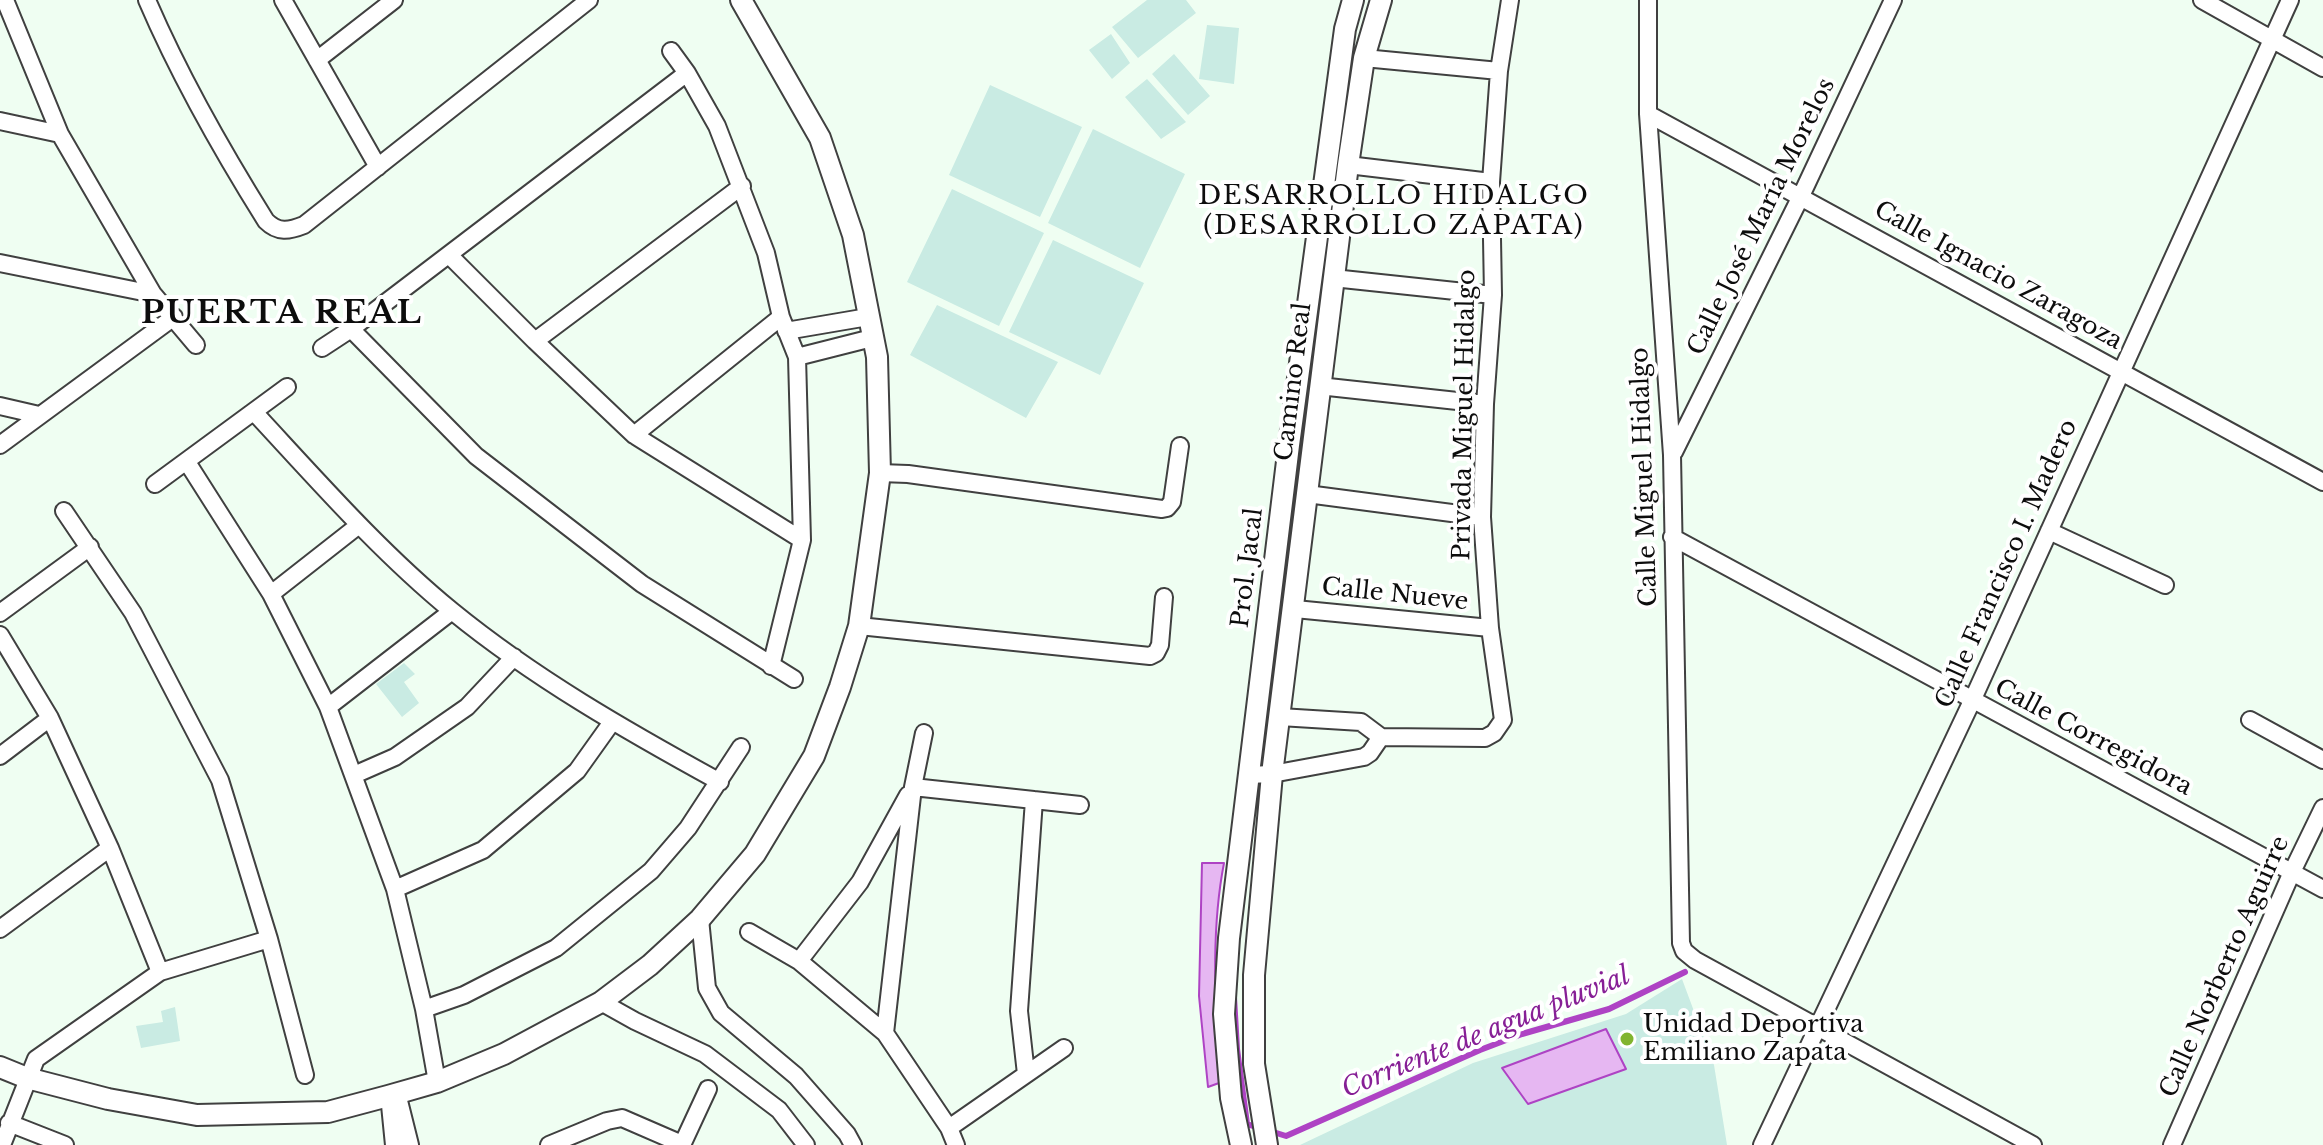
<!DOCTYPE html>
<meta charset="utf-8">
<style>
body{margin:0}
canvas{display:block;background:#effef2}
</style>
<canvas width="2323" height="1145"></canvas>
<script>
const ctx = document.querySelector('canvas').getContext('2d');
ctx.lineJoin = 'round';
function fillPath(path, color) {
  ctx.fillStyle = color;
  ctx.fill(path, 'evenodd');
}
function stroke(path, color, width, dash) {
  ctx.strokeStyle = color;
  ctx.lineWidth = width;
  ctx.lineCap = dash ? 'butt' : 'round';
  ctx.setLineDash(dash || []);
  ctx.stroke(path);
}
function write(font, color, halo, rows, align = 'center') {
  ctx.font = font + ' "Libre Baskerville",serif';
  ctx.lineWidth = 8;
  ctx.setLineDash([]);
  ctx.textBaseline = 'middle';
  ctx.strokeStyle = halo;
  ctx.fillStyle = color;
  for (const [text, x, y, turn = 0] of rows) {
    ctx.save();
    ctx.translate(x, y);
    ctx.rotate((+turn || 0) * Math.PI / 180);
    ctx.textAlign = isNaN(turn) ? turn : align;
    if (halo) ctx.strokeText(text, 0, 0);
    ctx.fillText(text, 0, 0);
    ctx.restore();
  }
}
fillPath(new Path2D(`
 M1147 0H1186L1196 13 1138 58 1112 27Z
 M1207 25 1239 28 1234 84 1199 79Z
 M1111 34 1130 63 1112 79 1089 50Z
 M1174 54 1210 96 1188 115 1152 74Z
 M1147 79 1186 122 1161 139 1125 97Z
 M990 85 1082 127 1040 217 949 175Z
 M1093 129 1185 174 1140 268 1048 223Z
 M952 189 1044 233 999 326 907 282Z
 M1053 240 1144 283 1100 375 1009 332Z
 M937 305 1058 362 1026 418 910 355Z
 M404 663 415 674 404 682 419 703 402 717 376 684Z
 M1682 979 1714 1065 1727 1145H1300L1473 1063 1626 1014Z
 M175 1007 180 1041 141 1048 136 1026 163 1022 161 1011Z`), '#c9ebe3');
const water = new Path2D(`
 M1202 863H1224C1210 935 1216 1011 1219 1083L1208 1087 1199 996Z
 M1606 1029 1626 1069 1528 1104 1502 1068Z`);
fillPath(water, '#e6b7f2');
stroke(water, '#ae43c4', 2);
stroke(new Path2D(`
 M1234 997 1237 1049 1247 1124 1259 1128
 M1270 1131 1286 1136 1480 1050 1522 1034 1609 1009 1685 972`), '#ae43c4', 6);
const minor = new Path2D(`
 M5 0 60 134 153 294 196 345
 M147 0C180 77 221 149 266 221 278 233 289 231 304 225L589 0
 M283 0 378 167
 M1648 0V114L1672 455 1681 943 1684 951 1695 960 2033 1145
 M2202 0 2323 68
 M671 51 687 73 717 126 766 253 781 317 797 357 802 540 771 666
 M1364 58 1499 71
 M317 60 394 0
 M1648 114 2323 482
 M0 121 60 134
 M1348 165 1491 182
 M449 255 535 341 634 435 802 540
 M0 263 153 294
 M1333 278 1493 295
 M351 329 476 456 642 584 794 679
 M786 331 868 317
 M535 341 742 186
 M322 348 351 329 687 73
 M797 357 872 338
 M1319 386 1485 404
 M0 406 39 415
 M254 412C318 481 380 552 452 611 534 678 627 731 720 782
 M634 435 781 317
 M0 445 174 317
 M1674 452 1801 196 1893 0
 M187 462 271 594 328 707 395 889 424 1009 437 1082
 M880 473 908 474 1162 509 1167 508 1172 502 1180 446
 M155 484 287 387
 M1307 494 1482 517
 M64 511 133 613 220 780 269 939 305 1075
 M2049 531 2165 585
 M1672 537 2323 889
 M271 594 359 525
 M1295 609 1490 628
 M0 613 90 547
 M859 626 1150 656 1156 653 1160 645 1164 597
 M0 635 50 718 110 848 160 972
 M328 707 452 611
 M1280 717 1361 722 1381 737 1485 738 1494 733 1503 720 1490 628 1482 517 1485 404 1493 295 1491 182 1499 71 1510 0
 M2250 720 2323 760
 M0 756 50 718
 M354 775 395 757 467 707 514 657
 M1248 775 1272 774 1364 757 1370 753 1381 737
 M913 787 1080 805
 M395 889 483 850 577 771 612 722
 M700 919 707 988 721 1013 796 1076 847 1134 853 1145
 M0 929 110 848
 M749 932 799 961 885 1033 949 1128 956 1145
 M799 961 860 882 908 795
 M601 1002 635 1021 705 1054 779 1110 806 1145
 M424 1009 464 995 556 948 651 871 688 828 741 747
 M885 1033 913 787 924 733
 M1026 1074 1019 1011 1034 800
 M397 1093 410 1145
 M390 1105 394 1145
 M9 1123 65 1145
 M949 1128 1064 1048
 M2 1145 36 1059 160 972 269 939
 M549 1145 607 1121 622 1118 682 1144
 M682 1145 708 1089
 M1762 1145 1972 701 2290 0
 M2172 1145 2292 872 2323 808`);
const tertiary = new Path2D(`
 M0 1067 27 1078 108 1099 197 1115 328 1112 388 1096 437 1082 504 1054 601 1002 650 965 700 919 755 854 814 756 840 687 859 626 880 473 877 357 853 235 820 138 741 0
 M1241 1145 1231 1098 1224 1014 1229 938 1289 445 1345 29 1353 0
 M1267 1145 1254 1064V975L1272 774 1348 165 1364 58 1381 0`);
stroke(minor, '#404040', 20);
stroke(tertiary, '#404040', 24);
stroke(minor, '#fff', 16);
stroke(tertiary, '#fff', 20);
for (const [x, y, r, color] of [
 [1627,1039,8,"#81b42f"]
]) {
  const dot = new Path2D();
  dot.arc(x, y, r, 0, 2 * Math.PI);
  ctx.fillStyle = color;
  ctx.fill(dot);
  stroke(dot, '#fff', 3);
}
write('24px', '#0d0d0d', '#fff', [
 ["Calle José María Morelos",1762,217,-64],
 ["Calle Ignacio Zaragoza",1998,276,29],
 ["Camino Real",1294,382,-83],
 ["Privada Miguel Hidalgo",1465,415,-89],
 ["Calle Miguel Hidalgo",1645,477,-92],
 ["Calle Francisco I. Madero",2007,564,-66],
 ["Prol. Jacal",1248,568,-83],
 ["Calle Nueve",1395,595,6],
 ["Calle Corregidora",2093,738,28],
 ["Calle Norberto Aguirre",2225,967,-66]
]);
write('24px', '#0d0d0d', '#fff', [
 ["Unidad Deportiva",1643,1025],
 ["Emiliano Zapata",1643,1053]
], 'left');
ctx.letterSpacing = '2px';
write('26px', '#0d0d0d', '#fff', [
 ["DESARROLLO HIDALGO",1394,197],
 ["(DESARROLLO ZAPATA)",1394,227]
]);
ctx.letterSpacing = '0px';
write('italic 26px', '#871f96', '#fff', [
 ["Corriente de agua pluvial",1486,1033,-22]
]);
ctx.letterSpacing = '2px';
write('bold 32px', '#0d0d0d', '#fff', [
 ["PUERTA REAL",282,314]
]);
ctx.letterSpacing = '0px';
</script>
